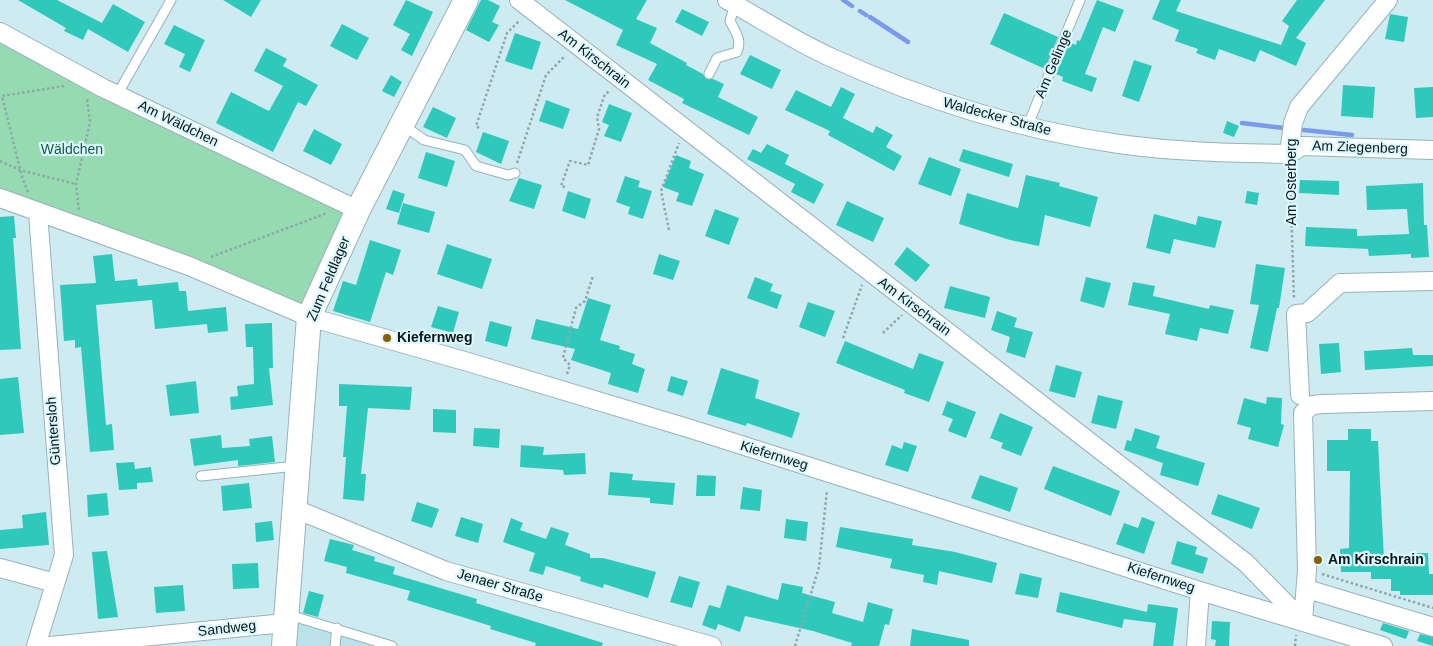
<!DOCTYPE html>
<meta charset="utf-8">
<style>
body{margin:0}
canvas{display:block;background:#ceebf1}
</style>
<canvas width="1433" height="646"></canvas>
<script>
const ctx = document.querySelector('canvas').getContext('2d');
ctx.lineJoin = 'round';
function fillPath(path, color) {
  ctx.fillStyle = color;
  ctx.fill(path, 'evenodd');
}
function stroke(path, color, width, dash) {
  ctx.strokeStyle = color;
  ctx.lineWidth = width;
  ctx.lineCap = dash ? 'butt' : 'round';
  ctx.setLineDash(dash || []);
  ctx.stroke(path);
}
function write(font, color, halo, rows, align = 'center') {
  ctx.font = font + ' Helvetica,sans-serif';
  ctx.lineWidth = 4.5;
  ctx.setLineDash([]);
  ctx.textBaseline = 'middle';
  ctx.strokeStyle = halo;
  ctx.fillStyle = color;
  for (const [text, x, y, turn = 0] of rows) {
    ctx.save();
    ctx.translate(x, y);
    ctx.rotate((+turn || 0) * Math.PI / 180);
    ctx.textAlign = isNaN(turn) ? turn : align;
    if (halo) ctx.strokeText(text, 0, 0);
    ctx.fillText(text, 0, 0);
    ctx.restore();
  }
}
fillPath(new Path2D(`
 M291 611 399 646H292Z`), '#bbe1e9');
fillPath(new Path2D(`
 M0 31 351 207 308 312 0 198Z`), '#96dab1');
stroke(new Path2D(`
 M843 0 852 6
 M860 11 866 15
 M870 17 908 42
 M1242 123 1283 128
 M1304 130 1352 135`), '#7a9beb', 4.5);
fillPath(new Path2D(`
 M18 0H57L102 23 113 4 145 22 128 52 88 29 83 40 64 31 66 28Z
 M223 0H261L251 17Z
 M406 0 433 12 412 56 401 50 410 34 393 25Z
 M481 0H488L500 6 492 22 499 25 489 42 466 30Z
 M565 0H647L636 19 657 28 650 43 687 63 686 65 703 74 706 79H713L724 84 718 97 758 117 749 135 682 103 684 99 648 80 657 64 616 45 623 30Z
 M1097 0 1124 10 1115 32 1103 27 1085 74 1097 78 1092 92 1062 81 1063 77 1056 74 1069 42 1076 45 1077 40 1080 41Z
 M1160 0H1181L1176 11 1281 45 1289 26 1282 21 1297 0H1325L1296 38 1306 43 1296 66 1260 50 1255 62 1219 49 1215 60 1196 53 1198 49 1175 41 1179 30 1152 19Z
 M682 9 709 22 702 36 675 22Z
 M1004 13 1058 37 1045 69 990 44Z
 M1390 14 1408 17 1404 42 1385 39Z
 M342 24 369 38 357 60 330 46Z
 M174 25 205 40 190 72 179 67 185 54 164 44Z
 M515 33 541 42 532 70 505 61Z
 M266 48 287 59 283 66 318 85 306 106 298 102 273 152 216 123 231 92 269 111 283 86 254 71Z
 M750 55 781 70 772 89 740 74Z
 M1134 60 1152 66 1139 102 1122 96Z
 M391 75 402 82 394 97 382 91Z
 M1343 85 1375 87 1373 118 1341 116Z
 M841 87 855 94 843 118 873 133 876 126 893 135 886 147 902 156 894 171 828 135 830 131 785 110 796 90 831 107Z
 M1433 87V117L1416 118 1414 88Z
 M546 100 570 109 563 129 539 121Z
 M609 104 632 113 621 142 604 136 609 125 602 122Z
 M433 107 456 118 447 138 423 127Z
 M1227 121 1239 126 1234 137 1223 133Z
 M314 129 342 144 331 165 303 151Z
 M483 132 509 141 501 164 476 152Z
 M767 144 789 155 785 164 824 184 814 204 791 192 795 184 747 159 753 149 761 153Z
 M963 149 1013 164 1009 177 959 161Z
 M426 152 455 161 447 187 418 178Z
 M676 155 691 161 689 168 704 174 692 206 676 201 679 193 663 187Z
 M929 157 961 169 951 196 918 184Z
 M1026 175 1060 183 1059 186 1098 197 1090 227 1045 215 1039 246 1010 240 959 224 967 193 1018 208Z
 M625 176 640 181 638 187 652 191 643 219 628 214 630 207 616 202Z
 M519 178 542 185 534 209 509 201Z
 M1300 180 1339 181V195L1299 193Z
 M1423 183 1424 225H1427L1429 257 1411 258V254L1369 256 1368 249 1305 246 1306 227 1357 229V236L1409 234 1407 209 1367 210 1366 186Z
 M393 190 405 194 399 213 386 209Z
 M568 191 591 199 585 219 562 211Z
 M1247 191 1259 193 1257 205 1245 203Z
 M847 201 884 218 873 242 836 225Z
 M403 203 435 212 429 233 397 224Z
 M715 209 739 218 729 245 705 236Z
 M1154 214 1196 225 1198 216 1222 221 1215 248 1174 239 1170 254 1146 248Z
 M14 216 16 238H13L21 349 0 350V217Z
 M370 240 401 250 393 275 386 272 370 322 333 311 343 281 356 285Z
 M447 244 492 259 482 289 437 274Z
 M907 247 930 265 916 282 894 264Z
 M112 254 115 281 137 279 138 286 178 282 179 291H186L188 311 226 307 228 331 208 333 207 324 155 329 152 300 96 305 106 425 112 424 114 450 90 452 81 347 75 348V340L64 341 60 285 96 283 93 256Z
 M659 254 680 261 673 280 653 274Z
 M1256 264 1285 268 1279 308H1277L1268 352 1250 348 1259 305 1250 304Z
 M755 277 773 284 770 291 782 295 777 309 747 298Z
 M1086 277 1111 283 1104 308 1080 301Z
 M1133 282 1155 286 1153 296 1209 309 1210 305 1234 310 1228 334 1200 328 1197 341 1165 334 1170 314 1128 305Z
 M950 286 990 297 985 318 944 308Z
 M588 298 611 305 600 340 620 346 619 349 635 354 632 364 645 369 638 393 608 384 611 373 571 360 575 349 531 339 536 319 578 329Z
 M808 302 835 311 825 337 799 327Z
 M438 306 459 312 453 333 431 327Z
 M997 311 1017 318 1014 327 1033 332 1025 358 1006 352 1010 337 991 330Z
 M490 321 512 327 507 347 485 341Z
 M272 323 273 368H269L273 405 231 410 230 397 238 396 237 386 254 384 253 347H246L245 324Z
 M845 341 913 369 919 353 944 362 929 402 904 393 905 390 836 363Z
 M1339 343 1341 372 1321 374 1319 344Z
 M1412 348 1413 355H1433V366L1365 370 1364 351Z
 M1056 365 1082 372 1075 398 1049 391Z
 M721 368 759 380 755 398 800 413 792 438 747 423 746 426 707 414Z
 M671 376 688 381 683 396 667 391Z
 M18 377 24 433 0 435V379Z
 M196 381 199 413 170 416 166 385Z
 M339 384 412 387 410 410 368 408 361 474H366L364 501 343 499 346 457H343L347 406H339Z
 M1098 395 1123 401 1116 429 1091 423Z
 M1267 397 1282 398 1281 424 1284 425 1278 447 1248 439 1251 428 1237 424 1244 398 1266 404Z
 M947 401 976 412 966 438 948 431 953 419 942 415Z
 M433 409 456 410V433L433 432Z
 M1000 413 1033 427 1021 456 1001 448 1003 443 990 438Z
 M474 428 500 429 499 448 473 446Z
 M1135 428 1160 436 1156 448 1205 463 1198 486 1160 475 1163 463 1124 450 1127 440 1131 441Z
 M1348 429H1371V441H1378L1384 560 1411 556V553H1428L1429 574H1433V595H1400V591H1391V579H1371V572H1341L1340 549 1349 548 1350 471H1327V440H1348Z
 M221 435 222 448 250 446 249 439 272 436 275 462 238 466V460L194 466 190 439Z
 M904 442 917 446 908 472 885 465 892 445 902 449Z
 M521 445 544 447 543 455 585 453 586 474 564 475 563 470 520 467Z
 M134 462 135 469 151 467 153 482 137 483V489L119 490 116 463Z
 M1053 466 1120 491 1111 516 1044 489Z
 M610 472 633 474 632 480 675 483 673 505 650 503V498L608 495Z
 M697 475 716 476 715 496H696Z
 M980 475 1018 488 1010 512 971 498Z
 M249 483 252 508 223 511 221 486Z
 M743 487 762 490 760 511 740 509Z
 M107 493 109 515 88 517 87 495Z
 M1218 494 1260 508 1252 529 1211 514Z
 M417 502 439 509 432 528 411 521Z
 M46 512 49 545 0 549V530L23 528 22 515Z
 M461 517 483 524 478 543 455 536Z
 M1142 517 1155 522 1144 554 1116 544 1124 523 1138 528Z
 M511 518 523 523 520 530 546 539 551 527 569 533 565 545 590 554V558H603L656 572 648 598 604 584 603 588 580 581 581 577 546 566 543 575 529 571 535 553 503 542Z
 M786 519 808 522 806 541 784 538Z
 M272 521 274 540 256 542 255 523Z
 M840 527 913 539 912 545 955 552 997 563 992 583 939 571 937 585 923 582 924 575 890 568 892 559 836 547Z
 M330 539 354 545 352 550 375 557 374 561 395 567 393 574 477 599 476 603 603 643 602 646H535L536 643 490 629 491 626 407 600 410 591 346 573 347 567 324 561Z
 M1177 541 1197 547 1195 554 1208 558 1203 574 1171 564Z
 M107 551 118 617 98 619 92 552Z
 M258 563 259 588 233 589 232 564Z
 M1020 573 1042 578 1038 598 1015 594Z
 M679 576 700 582 692 608 670 602Z
 M782 583 803 587 802 593 835 602 832 613 863 622 868 602 893 609 889 625 885 624 879 646H851L852 643 813 631 745 616 740 632 718 624 716 630 702 625 709 605 720 608 727 585 778 600Z
 M183 585 185 611 156 613 154 587Z
 M309 591 324 595 318 617 303 613Z
 M1060 592 1147 612 1148 604 1178 608 1173 646H1153L1156 623 1124 619 1122 628 1056 612Z
 M1212 621 1230 622 1229 646H1215L1216 640 1211 639Z
 M1383 623 1409 631 1406 639 1380 630Z
 M912 629 969 640V646H910Z
 M1420 634 1433 637V646L1417 641Z`), '#2ec9ba');
const lane = new Path2D(`
 M709 74 717 58 737 52C742 40 736 33 730 21L735 4
 M117 95 171 0
 M403 125 424 140 465 150 476 166 508 175 515 173
 M1027 127 1080 0
 M201 476 296 466
 M289 615 392 646
 M335 646 337 628`);
const street = new Path2D(`
 M519 0 1246 563 1302 620
 M727 0C761 19 795 41 830 57 922 99 1019 130 1119 144 1176 152 1232 153 1289 154
 M0 32 103 88 358 210
 M1289 154 1293 123 1299 107 1388 0
 M1289 154 1302 146 1433 150
 M0 198 189 266 309 317 468 362 691 429 1200 591 1383 646
 M1300 395 1296 314 1307 313 1340 283 1433 281
 M293 508 446 571 712 646
 M0 568 55 583
 M1307 589 1433 627
 M1303 621 1307 570 1303 413 1312 405 1323 404 1433 401
 M36 646 64 555 38 213
 M50 646 285 623
 M1196 646 1200 591`);
const secondary = new Path2D(`
 M284 646 309 317 358 210 466 0`);
stroke(lane, '#97b3b9', 11);
stroke(street, '#97b3b9', 20);
stroke(secondary, '#97b3b9', 26);
stroke(new Path2D(`
 M479 128 476 126 507 33 519 21
 M0 161 20 170 76 184
 M517 163 546 75 565 56
 M1290 170 1294 300
 M565 187 561 186 570 161 588 165 599 129 597 117 605 94 610 91
 M28 192 22 177 2 96 64 86
 M79 210 76 184 90 122 87 98
 M669 230 661 191 679 143
 M211 257 327 213
 M883 333 902 315
 M843 338 862 285
 M567 374 570 365 563 358 576 308 585 301 593 276
 M1322 574 1433 608
 M795 646 819 567 827 490
 M1295 646 1296 635`), '#8fa6ab', 2.5, [2.5, 2.5]);
stroke(lane, '#fff', 9);
stroke(street, '#fff', 18);
stroke(secondary, '#fff', 24);
for (const [x, y, r, color] of [
 [387,338,5,"#8c5e03"],
 [1318,560,5,"#8c5e03"]
]) {
  const dot = new Path2D();
  dot.arc(x, y, r, 0, 2 * Math.PI);
  ctx.fillStyle = color;
  ctx.fill(dot);
  stroke(dot, '#dbf8fe', 2);
}
write('14px', '#0c1618', '#dbf8fe', [
 ["Am Kirschrain",594,59,38],
 ["Am Gelinge",1054,64,-67],
 ["Waldecker Straße",997,117,15],
 ["Am Wäldchen",178,124,26],
 ["Am Ziegenberg",1360,148,2],
 ["Am Osterberg",1292,182,-90],
 ["Zum Feldlager",329,279,-67],
 ["Am Kirschrain",914,307,37],
 ["Güntersloh",54,431,-94],
 ["Kiefernweg",774,456,17],
 ["Kiefernweg",1161,578,18],
 ["Jenaer Straße",500,586,16],
 ["Sandweg",227,629,-6]
]);
write('14px', '#115d3a', '#dbf8fe', [
 ["Wäldchen",72,150]
]);
write('bold 14px', '#0c1618', '#dbf8fe', [
 ["Kiefernweg",397,338],
 ["Am Kirschrain",1328,560]
], 'left');
</script>
